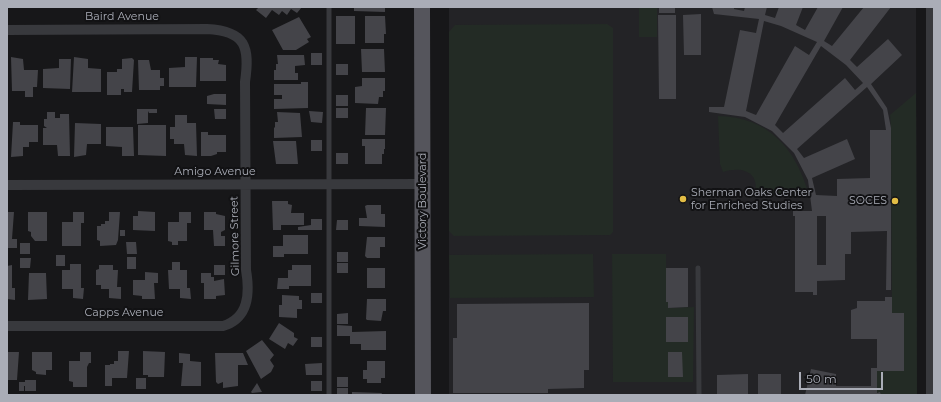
<!DOCTYPE html>
<style>
body{margin:0}
#map{position:relative;width:941px;height:402px;overflow:hidden;background:#171719;font-family:Montserrat,sans-serif}
canvas{display:block}
.frame{position:absolute;inset:0;border:8px solid #aaadb7;pointer-events:none}
.scale{position:absolute;left:799px;top:372px;width:84px;height:18px;box-sizing:border-box;border:2px solid #aaadb7;border-top:0;padding-left:5px;font-size:12px;line-height:14px;white-space:nowrap;color:#aaadb7;-webkit-text-stroke:3px #121214;paint-order:stroke}
</style>
<div id="map">
<canvas width="941" height="402"></canvas>
<div class="frame"></div>
<div class="scale">50 m</div>
</div>
<script>
const ctx = document.querySelector('canvas').getContext('2d');
ctx.lineJoin = 'round';
function fillPath(path, color) {
  ctx.fillStyle = color;
  ctx.fill(path, 'evenodd');
}
function stroke(path, color, width, dash) {
  ctx.strokeStyle = color;
  ctx.lineWidth = width;
  ctx.lineCap = dash ? 'butt' : 'round';
  ctx.setLineDash(dash || []);
  ctx.stroke(path);
}
function write(font, color, halo, rows, align = 'center') {
  ctx.font = font + ' Montserrat,sans-serif';
  ctx.lineWidth = 4;
  ctx.setLineDash([]);
  ctx.textBaseline = 'middle';
  ctx.strokeStyle = halo;
  ctx.fillStyle = color;
  for (const [text, x, y, turn = 0] of rows) {
    ctx.save();
    ctx.translate(x, y);
    ctx.rotate((+turn || 0) * Math.PI / 180);
    ctx.textAlign = isNaN(turn) ? turn : align;
    if (halo) ctx.strokeText(text, 0, 0);
    ctx.fillText(text, 0, 0);
    ctx.restore();
  }
}
fillPath(new Path2D(`
 M449 7H916L917 395H449Z`), '#232326');
fillPath(new Path2D(`
 M639 7H657V37H639Z
 M607 24 613 28V232L610 235 454 236 449 231V32L455 25Z
 M916 93 917 395H881L880 392 877 393V371H904V313H892L891 128 890 115Z
 M718 116C769 117 796 149 809 195L755 194C760 171 741 166 723 172L720 164Z
 M593 254 594 297 450 298 449 255Z
 M612 254H666V302H668V308L694 307 693 382H613Z`), '#232b25');
fillPath(new Path2D(`
 M259 7H302L297 13 291 9 287 15 282 11 279 15 272 10 266 18 256 10Z
 M354 7H385V12L354 11Z
 M659 7H675V13H659Z
 M712 7H734V9L744 11 745 7H767L765 15 775 18 779 7H803L796 25 805 30 818 7H843L824 41 832 46 864 7H891L850 60 857 67 888 39 902 55 871 84 887 108 891 128V290H886L887 231 851 232V254H845V280L817 281V295H813V292H795V216H793V211H812L808 180 794 153 772 131 745 117 709 112V107H724L740 30 756 33 759 19 714 14ZM764 21 781 26 817 42 809 55 795 46 756 115 746 111ZM821 46 846 65 863 83 855 90 845 78 783 133 775 125ZM867 87 883 110 886 130H870V178L837 179V196L816 195 812 178 855 159 847 139 804 158 797 149ZM817 216H826V265H817Z
 M701 14V55H684L683 15Z
 M658 15H676V99H659Z
 M336 16H355V44H336Z
 M365 16H385L386 34H384V43H365Z
 M299 17 311 37 307 39 309 42 296 50H283L272 30Z
 M361 49H384L385 72H362Z
 M311 53H322V65H311Z
 M277 55H304L305 65 295 66V73H298V80H274V70H276V64H278Z
 M11 57 23 59 24 70H38L37 87H33V97H25V91H12Z
 M74 57 88 59V68L101 69V92H72Z
 M185 57H197L196 87H169V68L185 67Z
 M132 58 134 60 132 92H124V89H121V95H107V72H117V69H122V59Z
 M200 58H213V60H219L218 64 226 65V81H200Z
 M59 59H71L70 89 43 88V69L59 68Z
 M138 60H149L151 70H160V78H164V86H160V90H139Z
 M336 64H348V75H336Z
 M362 78H385V91H383V97H379L378 104 355 103V87L362 86Z
 M301 82H308V108L274 109V99H282V95H274V84H301Z
 M214 94H226V105L207 104V96Z
 M336 95H348V106H336Z
 M336 108H348V118H336Z
 M366 108H386L385 135H365Z
 M137 109H157V113H149L148 111V123L137 124Z
 M214 109H226V119H215Z
 M309 111 323 112 322 123 311 122Z
 M47 112H55V118H60V114H69L70 156H58L57 145H43V128H47L44 126V119H47Z
 M277 112 300 113 302 137 274 138V128L275 127V122H278Z
 M175 115H187V123H196L197 156 185 155 184 144H174V139H170V127H175Z
 M13 122H20V125H38V142H29V147H23V156L11 157Z
 M75 123 101 124V144H87L86 155 74 157Z
 M138 125H166V156L138 155Z
 M106 127H133L134 156H122V147L106 146Z
 M201 132H208V135H226V152H217V154L211 156H201Z
 M362 139H385V149H384V154H382V164H365V146H362Z
 M311 140H322V151H311Z
 M273 141H296L298 164H276Z
 M336 153H348V164H336Z
 M272 201H288V204L292 205 291 213H304V225H281V230H273Z
 M367 205H381V214H385V227L359 226V218H367L365 206Z
 M138 211 155 212V231L133 230V216H138Z
 M7 212H14L12 239H17V248H7Z
 M28 212H47V241H35L31 236V232L28 231Z
 M73 212H84V223H81V246H62V222H73Z
 M109 212H120L118 240 116 245 100 246V241L97 240V226H101V224H105V221H109Z
 M179 212H191V223H187V241H178V245H172V242L168 241V222H179Z
 M204 212H216V214L225 216V230L221 232V236H225V246H214L213 230H204Z
 M311 219H322V230H298V227L311 225Z
 M337 220H348V230H336Z
 M120 230H125V236H120Z
 M283 235H308V254H284V257H273V246H283Z
 M367 237H385V247H380V258H367L365 256Z
 M126 242H136L137 254H127Z
 M20 243H30V254H20Z
 M337 252H348V262H337Z
 M56 255H65V266H56Z
 M127 257H136V269H127Z
 M20 258H31L30 268H20Z
 M172 262H180V270H187V288H190L191 299 180 298V289H169L168 270H172Z
 M337 263H348V273H337Z
 M70 264H81V288H84L83 299 73 298V289H62V270H70Z
 M12 265V288H15V300L7 299V266Z
 M99 265H113V270H118L117 287H121V299L109 298V289H101V285H96V270L99 269Z
 M214 265H225V275H214Z
 M292 265H311V286H289V289H277L278 278H288V270H292Z
 M367 268H385V288H367Z
 M666 268H688V307L668 308V302H666Z
 M145 272 158 273V283H154L155 299H142V296L133 295V280H145Z
 M29 273H46L47 299 28 300Z
 M201 273H211V277H214V281L224 279 225 295 216 296V299H204V283H201Z
 M311 293H322V303H311Z
 M282 295 299 296V300H302V309H297V318L279 317V305H282Z
 M885 297H892V313H904V371H877V393L880 392 881 395H805L811 369 836 374V386H871V368H877V339H851V310L857 308V301H885Z
 M367 299H386V311H383L381 321 367 320 366 319Z
 M589 303V370H584V388L548 389V393H453V338H457V304Z
 M348 313V324H337V314Z
 M666 317H688V342H666Z
 M279 323 294 333V337L298 339 293 346 288 343 285 349 269 339Z
 M337 325 352 326V332L386 331V350H361V344H350V336H337Z
 M311 337H322V347H311Z
 M262 340 274 355 270 360 274 366 271 372 261 379 246 351Z
 M118 351H129L127 378H112V386H105V365H110V364H114V361H118Z
 M143 351 165 352 164 377H148V375H143Z
 M7 352H19L17 380H7Z
 M32 352H52V370H46V375L36 374V372L32 370Z
 M80 352H91V363H89L87 367V387H73V382L69 381V361H80Z
 M668 352H682L683 377H668Z
 M179 353 190 354V361L201 362V386H181L183 363H179Z
 M215 353H243L248 365H238V386L223 388V382L218 384 216 382Z
 M367 361H385V378H381V383H367V379H363V370H367Z
 M322 363V375H306L305 364Z
 M748 374V395H717V375Z
 M758 374H781V395H758Z
 M337 377H348V387H337Z
 M136 378H146V389H136Z
 M25 380H36V391H25V386H24V391H19V382H25Z
 M311 381H322V391H311Z
 M257 383 262 392 252 393 251 392Z
 M337 388H348V395H337Z
 M352 392 382 393 381 395H352Z`), '#444449');
stroke(new Path2D(`
 M329 7V395
 M698 268 699 395`), '#38393d', 5);
stroke(new Path2D(`
 M7 30 207 29C246 31 250 47 245 82L246 270C250 293 249 318 223 326H7
 M7 185 423 184`), '#38393d', 10);
stroke(new Path2D(`
 M932 7V395`), '#38393d', 12);
stroke(new Path2D(`
 M422 7 423 395`), '#55555c', 16);
for (const [x, y, r, color] of [
 [683,199,4,"#e3bd45"],
 [895,201,4,"#e3bd45"]
]) {
  const dot = new Path2D();
  dot.arc(x, y, r, 0, 2 * Math.PI);
  ctx.fillStyle = color;
  ctx.fill(dot);
  stroke(dot, '#121214', 1.5);
}
write('11px', '#aaadb7', '#121214', [
 ["Baird Avenue",122,17],
 ["Amigo Avenue",215,172],
 ["Victory Boulevard",423,201,-90],
 ["Gilmore Street",235,236,-91],
 ["Capps Avenue",124,313]
]);
write('11px', '#aaadb7', '#121214', [
 ["Sherman Oaks Center",691,193],
 ["for Enriched Studies",691,206],
 ["SOCES",887,201,"right"]
], 'left');
</script>
